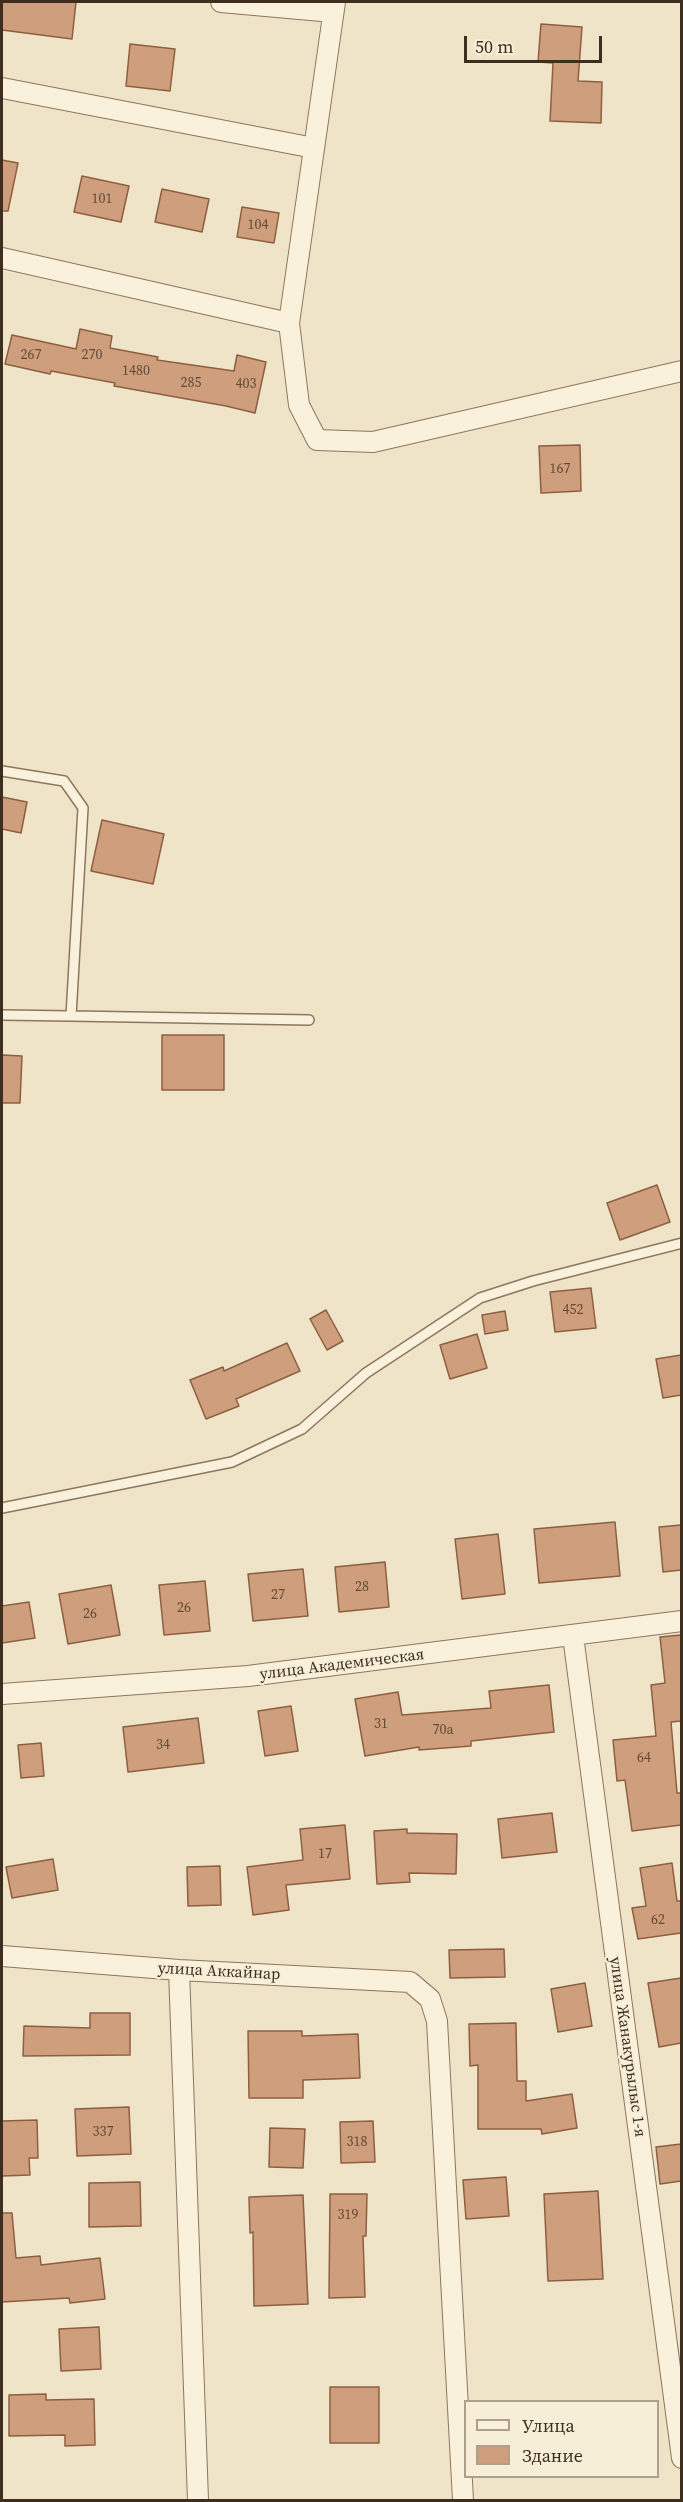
<!DOCTYPE html>
<meta charset="utf-8">
<style>
body{margin:0}
#map{position:relative;width:683px;height:2502px;overflow:hidden;background:#f0e4c8;font-family:"Source Serif 4",serif}
canvas{display:block}
.frame{position:absolute;inset:0;border:3px solid #3d2e20;pointer-events:none}
.legend{position:absolute;left:464px;top:2400px;width:195px;height:78px;box-sizing:border-box;background:#f7eed8;border:2px solid #ada18e;margin:0;padding:8px 10px;list-style:none;font-size:18px;color:#3d2e20}
.legend li{display:flex;align-items:center;gap:12px;height:30px}
.legend b{width:30px;border:2px solid #ada18e}
.scale{position:absolute;left:464px;top:36px;width:138px;height:27px;box-sizing:border-box;border:3px solid #3d2e20;border-top:0;padding-left:8px;font-size:18px;line-height:21px;white-space:nowrap;color:#3d2e20;-webkit-text-stroke:4px #f7eed8;paint-order:stroke}
</style>
<div id="map">
<canvas width="683" height="2502"></canvas>
<div class="frame"></div>
<ul class="legend">
<li><b style="height:8px;background:#faf1dc"></b>Улица</li>
<li><b style="height:16px;background:#cf9f7d"></b>Здание</li>
</ul>
<div class="scale">50 m</div>
</div>
<script>
const ctx = document.querySelector('canvas').getContext('2d');
ctx.lineJoin = 'round';
function fillPath(path, color) {
  ctx.fillStyle = color;
  ctx.fill(path, 'evenodd');
}
function stroke(path, color, width, dash) {
  ctx.strokeStyle = color;
  ctx.lineWidth = width;
  ctx.lineCap = dash ? 'butt' : 'round';
  ctx.setLineDash(dash || []);
  ctx.stroke(path);
}
function write(font, color, halo, rows, align = 'center') {
  ctx.font = font + ' "Source Serif 4",serif';
  ctx.lineWidth = 4.5;
  ctx.setLineDash([]);
  ctx.textBaseline = 'middle';
  ctx.strokeStyle = halo;
  ctx.fillStyle = color;
  for (const [text, x, y, turn = 0] of rows) {
    ctx.save();
    ctx.translate(x, y);
    ctx.rotate((+turn || 0) * Math.PI / 180);
    ctx.textAlign = isNaN(turn) ? turn : align;
    if (halo) ctx.strokeText(text, 0, 0);
    ctx.fillText(text, 0, 0);
    ctx.restore();
  }
}
const building = new Path2D(`
 M2 2H76L72 39 2 30Z
 M541 24 582 27 578 81 602 82 601 123 550 121 553 63 538 62Z
 M130 44 175 49 170 91 126 86Z
 M2 160 18 163 8 211H2Z
 M82 176 129 186 121 222 74 212Z
 M162 189 209 199 202 232 155 222Z
 M242 207 279 213 274 243 237 237Z
 M80 329 112 336 110 348 158 357 157 360 234 371 237 355 266 362 255 413 226 406 114 386 115 383 51 371 50 374 5 364 12 335 76 349Z
 M580 445 581 491 541 493 539 446Z
 M2 797 27 802 21 833 2 829Z
 M102 820 164 834 153 884 91 871Z
 M162 1035H224V1090H162Z
 M2 1055 22 1056 20 1103H2Z
 M657 1185 670 1222 620 1240 607 1203Z
 M591 1288 596 1328 555 1332 550 1292Z
 M326 1310 343 1341 327 1350 310 1319Z
 M505 1311 508 1330 485 1334 482 1315Z
 M477 1334 487 1368 450 1379 440 1345Z
 M287 1343 300 1371 236 1399 239 1406 206 1419 190 1380 223 1367 224 1371Z
 M681 1355V1395L663 1398 656 1359Z
 M615 1522 620 1576 539 1583 534 1529Z
 M681 1525V1570L663 1572 659 1527Z
 M498 1534 505 1594 462 1599 455 1539Z
 M385 1562 389 1607 339 1612 335 1567Z
 M303 1569 308 1616 253 1621 248 1574Z
 M205 1581 210 1631 164 1635 159 1585Z
 M111 1585 120 1635 68 1644 59 1594Z
 M29 1602 35 1638 2 1643V1606Z
 M681 1635V1721L671 1722 677 1793H681V1825L632 1831 625 1780 617 1781 613 1740 656 1736 651 1685 665 1683 660 1637Z
 M549 1685 554 1732 471 1741V1746L419 1750V1747L365 1756 355 1699 398 1692 402 1715 491 1708 489 1691Z
 M291 1706 298 1751 265 1756 258 1711Z
 M198 1718 204 1763 128 1772 123 1727Z
 M41 1743 44 1776 21 1778 18 1745Z
 M552 1813 557 1852 502 1858 498 1819Z
 M345 1825 350 1879 286 1885 289 1910 253 1915 247 1867 303 1860 300 1829Z
 M407 1829V1833L457 1834 456 1874 409 1873 410 1882 377 1884 374 1831Z
 M53 1859 58 1890 12 1898 6 1867Z
 M672 1863 677 1901H681V1933L638 1939 632 1908 646 1906 640 1868Z
 M220 1866 221 1905 188 1906 187 1867Z
 M504 1949 505 1977 450 1978 449 1950Z
 M681 1978V2043L659 2047 648 1983Z
 M585 1983 592 2026 558 2032 551 1989Z
 M90 2013H130V2055L23 2056 24 2026 90 2028Z
 M516 2023 517 2081H526V2101L572 2094 577 2128 542 2134 541 2129H478V2065L470 2066 469 2024Z
 M248 2031H302V2036L358 2034 360 2078 303 2080V2098H249Z
 M129 2107 131 2154 77 2156 75 2109Z
 M37 2120 38 2158H29L30 2175 2 2176V2121Z
 M373 2121 375 2162 341 2163 340 2122Z
 M270 2128 305 2129 303 2168 269 2167Z
 M681 2144V2181L660 2184 656 2147Z
 M506 2177 509 2216 466 2219 463 2180Z
 M140 2182 141 2226 89 2227V2183Z
 M598 2191 603 2279 548 2281 544 2194Z
 M330 2194H367L366 2236H363L365 2297 329 2298Z
 M303 2195 308 2304 254 2306 253 2232 250 2233 249 2197Z
 M2 2213H12L16 2258 40 2256 41 2265 100 2258 105 2299 70 2303 69 2298 2 2302Z
 M99 2327 101 2369 61 2371 59 2329Z
 M330 2387H379V2443H330Z
 M46 2394V2400L94 2399 95 2445 65 2446V2435L9 2436V2395Z`);
fillPath(building, '#cf9f7d');
stroke(building, '#8d5f41', 1.5);
const service = new Path2D(`
 M2 771 64 781 83 808 71 1016 2 1015
 M71 1016 309 1020
 M2 1508 232 1462 302 1429 366 1373 480 1298 533 1281 682 1243`);
const minor = new Path2D(`
 M221 2 333 12
 M335 2 289 323 299 405 317 440 373 442 682 371
 M2 88 314 148
 M2 258 289 323
 M573 1636 682 2458
 M2 1694 248 1676 682 1621
 M2 1956 179 1970 410 1982 430 1999 437 2021 463 2500
 M179 1970 198 2500`);
stroke(service, '#8d765c', 12);
stroke(minor, '#8d765c', 22);
stroke(service, '#faf1dc', 9);
stroke(minor, '#faf1dc', 20);
write('14px', '#624a37', null, [
 ["101",102,199],
 ["104",258,225],
 ["267",31,355],
 ["270",92,355],
 ["1480",136,371],
 ["285",191,383],
 ["403",246,384],
 ["167",560,469],
 ["452",573,1310],
 ["28",362,1587],
 ["27",278,1595],
 ["26",184,1608],
 ["26",90,1614],
 ["31",381,1724],
 ["70а",443,1730],
 ["34",163,1745],
 ["64",644,1758],
 ["17",325,1854],
 ["62",658,1920],
 ["337",103,2132],
 ["318",357,2142],
 ["319",348,2215]
]);
write('16px', '#3d2e20', '#f7eed8', [
 ["улица Академическая",342,1665,-7],
 ["улица Аккайнар",219,1972,3],
 ["улица Жанакурылыс 1-я",627,2047,82]
]);
</script>
